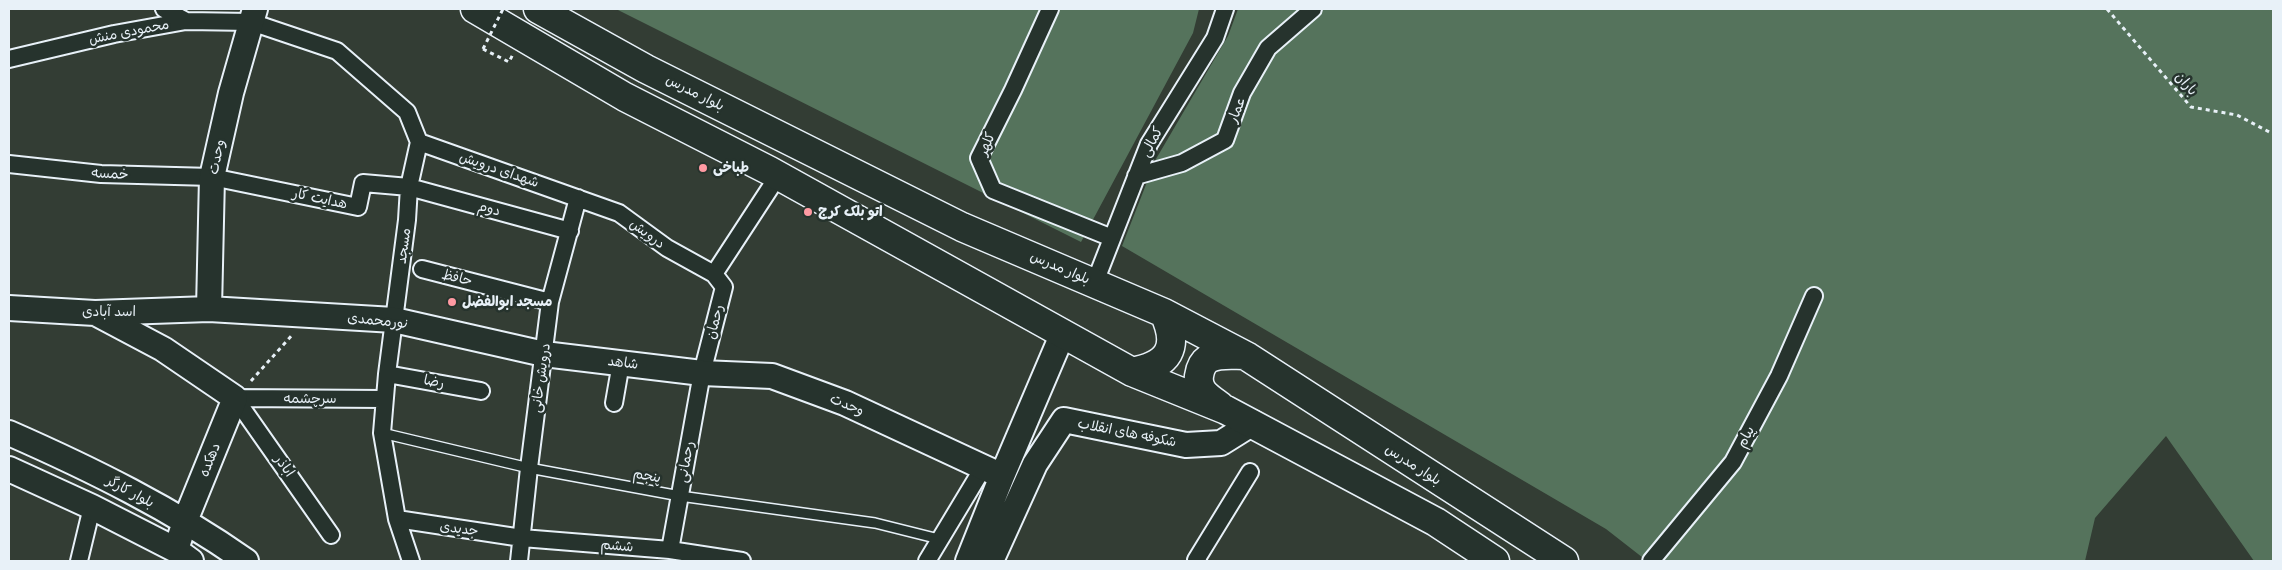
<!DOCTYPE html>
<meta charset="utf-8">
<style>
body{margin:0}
#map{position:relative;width:2282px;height:570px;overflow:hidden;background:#333d34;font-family:Delius,sans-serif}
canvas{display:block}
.frame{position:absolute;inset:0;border:10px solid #e8f1f8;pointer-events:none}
</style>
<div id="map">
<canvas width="2282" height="570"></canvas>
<div class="frame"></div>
</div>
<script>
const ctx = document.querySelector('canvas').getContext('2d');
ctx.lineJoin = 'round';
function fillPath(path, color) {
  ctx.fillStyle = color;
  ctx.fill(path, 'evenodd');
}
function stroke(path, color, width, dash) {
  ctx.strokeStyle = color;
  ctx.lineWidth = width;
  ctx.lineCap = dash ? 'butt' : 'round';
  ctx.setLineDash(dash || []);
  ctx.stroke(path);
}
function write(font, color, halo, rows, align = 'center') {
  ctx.font = font + ' Delius,"Playpen Sans Arabic",sans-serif';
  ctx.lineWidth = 5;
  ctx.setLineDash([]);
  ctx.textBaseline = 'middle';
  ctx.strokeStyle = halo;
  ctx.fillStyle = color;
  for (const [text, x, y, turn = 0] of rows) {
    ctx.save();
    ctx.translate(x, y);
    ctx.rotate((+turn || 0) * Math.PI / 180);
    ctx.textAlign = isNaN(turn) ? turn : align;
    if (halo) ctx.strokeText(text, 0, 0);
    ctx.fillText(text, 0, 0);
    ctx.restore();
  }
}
fillPath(new Path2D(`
 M616 9H1199L1193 33 1081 242Z
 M1238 9H2273V561H2254L2166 436 2095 518 2085 561H1647L1606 529 1122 246 1156 159 1228 36Z`), '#55735c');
const lane = new Path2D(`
 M382 433 529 468 680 496 875 523 939 539`);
const street = new Path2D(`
 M164 9 186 21
 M1050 9 1013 90 979 158 993 190 1112 238
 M9 59 114 34 186 21 251 22 337 51 407 112 419 142 409 187 407 220 387 374 382 433 397 519 411 561
 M419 142 619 213 667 248 714 274 724 287 702 373 670 550
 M9 164 101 174 212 177 358 207 363 183 409 187 570 231
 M1136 176 1182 163 1225 140 1242 93 1268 48 1313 9
 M422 269 550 302
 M714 274 778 176
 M1095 282 1149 144 1215 38 1225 9
 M387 374 481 391
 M235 398 331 535
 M235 398 384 399
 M614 403 621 363
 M397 519 522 538 670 550 742 561
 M79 561 92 507
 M519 561 529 468 550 302 578 198
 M927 561 983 468
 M1198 561 1196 560 1250 472
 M1651 561 1733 462 1779 376 1814 296`);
const secondary = new Path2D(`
 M9 308 95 313 209 309 394 320 544 354 702 373 772 376 845 403 1002 476
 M209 309 212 177 231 93 255 9
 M97 314 163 349 235 398 185 521 176 550
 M9 433C91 469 172 509 246 561
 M9 469 92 507 176 550 191 561
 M968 561 1002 476 1063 333
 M991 561 1035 464 1064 420 1186 445 1221 443 1253 423`);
const highway = new Path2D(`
 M475 9 625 97 770 171 1132 372 1226 410 1436 522 1495 561
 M538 9 646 69 962 227 1164 313 1248 357 1564 561
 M1132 372C1169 365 1180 348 1164 313
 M1220 406C1208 397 1197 391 1199 376 1200 369 1202 363 1208 359 1218 353 1233 355 1244 355`);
stroke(lane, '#e8f1f8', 12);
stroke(street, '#e8f1f8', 20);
stroke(secondary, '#e8f1f8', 28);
stroke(highway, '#e8f1f8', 31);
stroke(new Path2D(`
 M2107 9 2191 107 2237 115 2273 134
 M483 49 509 62 513 54
 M251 381 293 334`), '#e8f1f8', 3, [4, 4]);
stroke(lane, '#26332d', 9);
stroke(street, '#26332d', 16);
stroke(secondary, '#26332d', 24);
stroke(highway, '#26332d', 28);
stroke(new Path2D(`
 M483 49 503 9`), '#e8f1f8', 3, [4, 4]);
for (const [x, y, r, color] of [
 [703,168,5,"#ff9aa2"],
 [808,212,5,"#ff9aa2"],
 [452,302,5,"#ff9aa2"]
]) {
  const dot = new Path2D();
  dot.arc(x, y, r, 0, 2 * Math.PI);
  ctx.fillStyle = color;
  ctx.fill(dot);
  stroke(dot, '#26332d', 2);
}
write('14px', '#e8f1f8', '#26332d', [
 ["محمودی منش",129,32,-11],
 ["باران",2186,84,49],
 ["بلوار مدرس",695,93,27],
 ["عمار",1237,110,-69],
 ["کمالی",1152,142,-62],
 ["کلهر",987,144,-67],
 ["وحدت",217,157,-78],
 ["شهدای درویش",499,170,19],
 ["خمسه",110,174,3],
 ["هدایت کار",320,199,12],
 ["دوم",489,209,15],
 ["درویش",647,234,36],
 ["مسجد",404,246,-82],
 ["بلوار مدرس",1060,268,23],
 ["حافظ",457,278,14],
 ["اسد آبادی",109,312],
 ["نورمحمدی",378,321,6],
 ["رحمان",715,322,-76],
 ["شاهد",623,363,7],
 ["درویش خانی",541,378,-82],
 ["رضا",434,382,11],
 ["سرچشمه",310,399],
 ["وحدت",847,405,23],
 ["شکوفه های انقلاب",1127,433,11],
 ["پیام",1746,437,-62],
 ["دهکده",210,460,-68],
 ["رحمانی",686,462,-80],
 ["بلوار مدرس",1413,465,33],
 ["اباذر",284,466,55],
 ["پنجم",647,476,11],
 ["بلوار کارگر",130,492,28],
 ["جدیدی",459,529,8],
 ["ششم",617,546,5]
]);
write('bold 14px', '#e8f1f8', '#26332d', [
 ["طباخی",713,168],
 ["اتو بلک کرج",818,212],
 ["مسجد ابوالفضل",462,302]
], 'left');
</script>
